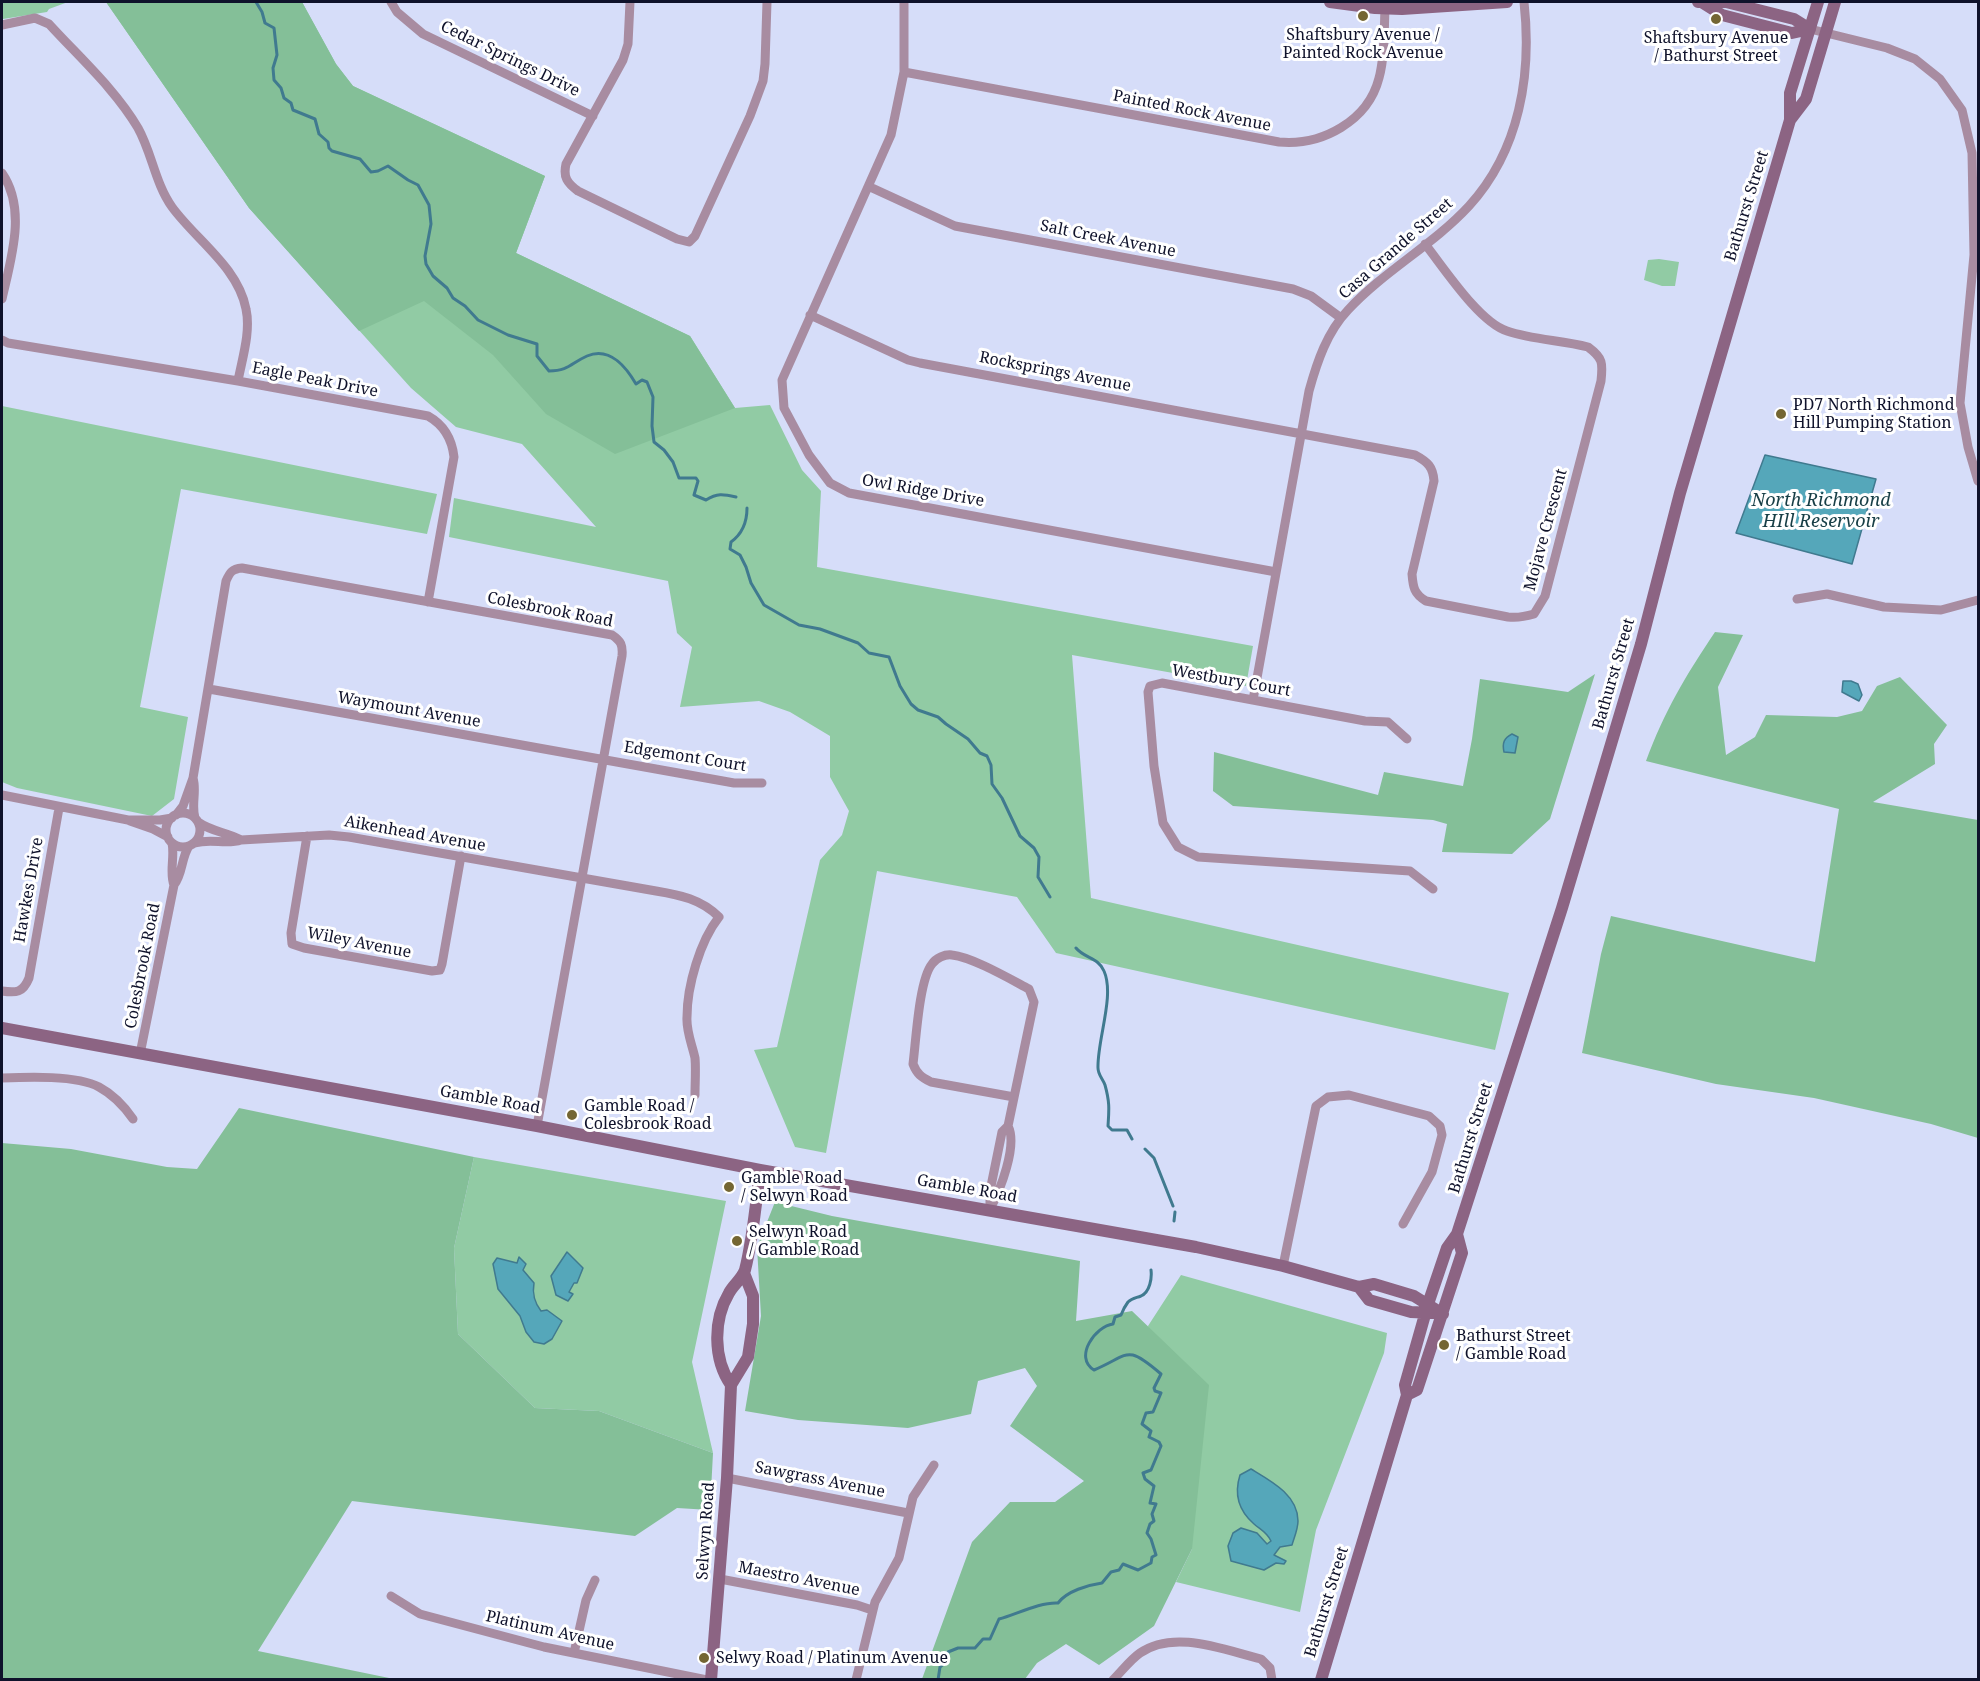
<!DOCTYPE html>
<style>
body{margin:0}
#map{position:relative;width:1980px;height:1681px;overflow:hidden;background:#d6ddf9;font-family:"Noto Serif",serif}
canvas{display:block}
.frame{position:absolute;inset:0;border:3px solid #0f122b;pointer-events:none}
</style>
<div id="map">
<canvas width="1980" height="1681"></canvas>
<div class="frame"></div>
</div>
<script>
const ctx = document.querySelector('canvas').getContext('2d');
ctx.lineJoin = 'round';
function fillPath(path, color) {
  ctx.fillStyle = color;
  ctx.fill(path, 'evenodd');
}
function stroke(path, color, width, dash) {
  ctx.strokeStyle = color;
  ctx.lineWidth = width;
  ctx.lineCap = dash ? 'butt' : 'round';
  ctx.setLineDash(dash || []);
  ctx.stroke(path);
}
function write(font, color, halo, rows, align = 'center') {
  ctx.font = font + ' "Noto Serif",serif';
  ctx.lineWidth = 6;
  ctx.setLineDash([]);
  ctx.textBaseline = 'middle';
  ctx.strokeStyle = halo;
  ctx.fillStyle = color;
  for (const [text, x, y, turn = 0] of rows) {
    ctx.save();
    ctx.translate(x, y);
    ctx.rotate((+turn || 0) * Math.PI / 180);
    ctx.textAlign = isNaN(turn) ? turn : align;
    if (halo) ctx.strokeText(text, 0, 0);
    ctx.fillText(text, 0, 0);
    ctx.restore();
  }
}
fillPath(new Path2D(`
 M2 2H68L49 9 47 12 3 19Z
 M106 2H302L336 64 353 86 545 176 516 253 690 336 735 408 770 405 802 470 821 491 817 567 1253 646 1246 686 1072 655 1091 898 1509 993 1495 1050 1056 953 1017 897 877 871 826 1153 795 1147 754 1050 777 1047 820 860 842 835 849 811 830 777V736L790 712 759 701 680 707 692 647 677 633 668 581 449 537 454 498 596 527 522 444 456 427 411 388 249 208Z
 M1659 259 1679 262 1675 286H1662L1644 280 1648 260Z
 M2 406 437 494 427 534 181 489 140 707 188 717 174 799 152 816 17 788 2 782Z
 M474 1157 726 1201 692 1362 713 1453 599 1411 535 1408 458 1334 454 1248Z
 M1181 1275 1387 1333 1384 1353 1316 1530 1300 1612 1176 1582 1192 1549 1148 1326Z`), '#91cba4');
fillPath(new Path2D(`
 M106 2H302L336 64 353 86 545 176 516 253 690 336 735 408 615 454 546 414 493 355 424 301 359 331 249 208Z
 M1715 632 1743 635 1718 687 1726 755 1755 737 1766 715 1837 717 1862 711 1877 686 1900 677 1947 725 1934 744 1935 764 1873 802 1978 820V1138L1931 1124 1814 1098 1716 1084 1582 1053 1601 954 1611 916 1815 962 1839 809 1646 761C1664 712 1686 675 1715 632Z
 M1595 674 1550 819 1512 854 1442 852 1447 824 1433 820 1233 806 1213 791 1214 752 1378 795 1384 772 1463 786 1472 739 1480 679 1568 692Z
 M239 1108 474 1157 454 1248 458 1334 535 1408 599 1411 713 1453 710 1510 677 1508 635 1536 352 1501 258 1651 394 1679H2V1143L71 1149 167 1167 197 1169Z
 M775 1202 832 1216 1080 1261 1076 1321 1132 1311 1209 1385 1192 1549 1154 1626 1099 1665 1066 1644 1037 1663 1025 1679H922L972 1542 1010 1502H1055L1084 1481 1010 1426 1037 1386 1025 1368 978 1381 971 1414 908 1428 798 1420 745 1411 761 1316 757 1247Z`), '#84bf98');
const water = new Path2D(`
 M1765 455 1876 479 1852 564 1736 533Z
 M1843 681H1851L1858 684 1862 695 1859 701 1842 692Z
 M1512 734 1518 737 1515 753 1504 752C1502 743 1504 738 1512 734Z
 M567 1252 583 1268 577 1283H574L569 1292 573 1294 568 1301 556 1295 551 1276Z
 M519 1257 526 1264 523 1270 534 1283C532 1294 534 1302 541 1311L547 1310 562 1321 552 1339 544 1344 534 1342 526 1332 520 1316 498 1289 493 1264 497 1258 517 1263Z
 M1251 1469C1271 1481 1298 1495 1298 1521 1298 1529 1294 1538 1292 1545L1280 1547 1274 1555 1286 1561 1284 1564 1276 1563 1264 1570 1231 1561 1228 1546 1233 1533 1241 1528 1257 1533 1267 1544 1271 1541C1267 1532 1261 1530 1254 1524 1239 1511 1234 1494 1240 1475Z`);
fillPath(water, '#55a7ba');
stroke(water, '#407a8f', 1.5);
stroke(new Path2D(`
 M256 2 262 12 265 23 274 28 277 55 273 68 274 80 281 88 284 98 291 103 293 110 315 119 319 134 328 142 329 148 332 151 360 159 371 172 378 171 388 166 408 180 418 185 429 205 431 224 425 256 426 264 433 276 447 288 453 298 465 306 478 320 508 335 537 344V356L549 371C569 371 571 363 587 356 610 346 626 367 636 384L642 380 647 382 653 397 652 426 654 442 664 450 673 462 679 478H696L698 481 694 495 706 500C717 493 723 494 736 497
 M747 508C747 522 742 534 731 542L730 549 740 555 746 567 751 583 764 605 799 625 820 629 858 643 869 653 889 657 900 686 911 704 918 710 938 717 946 724 968 739 980 753 987 756 991 765 992 784 1002 798 1020 836 1034 848 1039 857 1038 877 1050 897
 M1076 948C1084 958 1099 958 1104 971 1115 996 1097 1040 1098 1068 1098 1075 1103 1079 1105 1085 1110 1103 1109 1110 1108 1126L1112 1130H1127L1132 1139
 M1145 1149 1154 1158 1173 1206
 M1174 1221 1175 1212
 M938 1680 940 1667 947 1661 948 1652 958 1648H975L983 1639H990L999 1619C1017 1614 1040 1602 1058 1603 1067 1591 1088 1585 1102 1583L1111 1572 1119 1570 1123 1564 1138 1570 1151 1563 1152 1557 1156 1555 1151 1539 1147 1533 1150 1524 1154 1521 1152 1514 1156 1504 1150 1503 1154 1486 1145 1479 1143 1473 1151 1470 1161 1446 1159 1442 1149 1437 1151 1431 1142 1424 1146 1413 1153 1412 1161 1393 1155 1391 1154 1388 1161 1374C1125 1343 1130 1355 1094 1370 1073 1357 1096 1326 1113 1324L1115 1317 1121 1315C1123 1310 1125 1306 1128 1302 1132 1298 1136 1298 1141 1296 1150 1292 1152 1278 1151 1270`), '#407a8f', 3);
stroke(new Path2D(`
 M391 2 397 12 423 34 593 116
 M630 2 628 44 623 60 566 164C563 177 567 183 578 191L677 239 689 242 695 236 750 116 763 81 765 64 767 2
 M904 2V72L891 135 782 380 784 408 809 455 830 483 849 493 1276 572
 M2 25 35 18 49 24C79 57 115 89 138 128 152 153 155 183 172 207 196 240 238 267 246 309 251 332 242 359 238 381
 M1810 29 1887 48 1915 59 1940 79 1962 110 1972 153 1974 255 1960 403 1968 447 1978 481
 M904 72 1279 142C1322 146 1368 121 1379 78 1385 56 1384 31 1385 8
 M2 173C27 209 11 259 2 299
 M870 187 955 226 1293 289 1311 296 1341 318
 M810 315 908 360 920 363 1415 455C1428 462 1433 467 1434 481L1412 574C1413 587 1414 594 1426 601L1508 617C1517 618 1524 617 1534 614L1545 596 1601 381C1603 363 1603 358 1588 347 1562 340 1533 340 1507 331 1479 322 1444 268 1425 244
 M2 340 8 343 238 381 428 416C444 425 452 439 454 457L428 602
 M1797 599 1827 594 1884 607 1941 610 1978 600
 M209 689 734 783H762
 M1253 700 1309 391C1317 362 1327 332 1348 310 1384 271 1433 245 1469 206 1520 150 1532 74 1524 2
 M1407 739 1388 722 1365 721 1162 683 1150 686 1148 692 1154 766 1163 823 1178 847 1198 857 1410 871 1433 889
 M193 778C197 791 191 805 195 818
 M2 795 128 820H160L172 818
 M166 830a17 17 0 1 1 34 0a17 17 0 1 1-34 0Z
 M176 815 183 806 193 778 226 581C230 572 232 569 242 568L612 635C621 641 623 645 622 656L537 1126
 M130 821 153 829 168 837
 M198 822C212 832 227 832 241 840
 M307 836 291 933 292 944 304 948 432 971 440 970 442 964 461 856
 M195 843C211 838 226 845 241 840L329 835 349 837 656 891C680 895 701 899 719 917 700 941 687 986 687 1017 686 1031 692 1044 695 1058 696 1069 695 1083 695 1095
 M174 885C183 874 181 858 189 846
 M2 991C16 993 23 993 29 978L59 808
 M140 1054 174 885C169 872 175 857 172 843
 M2 1078C27 1077 77 1075 99 1087 114 1095 124 1106 133 1119
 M990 1209C1000 1191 1018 1145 1008 1126
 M990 1210V1191L1002 1132 1008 1126 1034 1002 1029 989C1010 979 972 957 952 955 945 954 936 958 932 964 919 980 916 1041 913 1064 917 1074 921 1077 931 1082L1014 1097
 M1283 1266 1316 1106 1328 1097 1349 1095 1429 1116 1440 1126 1442 1135 1432 1172 1403 1224
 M727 1478 908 1513
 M720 1579 857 1605 872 1610
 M391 1596 420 1614 544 1647 707 1680
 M574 1653 586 1600 595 1580
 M856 1680 875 1602 899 1558 913 1497 934 1465
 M1113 1680C1122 1671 1130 1660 1140 1653 1174 1629 1224 1650 1261 1659L1270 1668 1272 1680`), '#a88ca1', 9);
stroke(new Path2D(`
 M1330 2 1375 8 1402 9 1507 2
 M1698 2H1726L1794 19 1810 29
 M1703 3 1722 15 1792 33 1810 29
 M1790 120 1806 99 1835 2
 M2 1028 537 1126 760 1170 1196 1247 1283 1266 1359 1287 1374 1284 1414 1296 1443 1314
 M1359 1287 1369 1300 1411 1312 1433 1313
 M731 1385C713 1359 713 1320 729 1293 733 1285 742 1279 745 1270 753 1239 756 1202 760 1170
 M1407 1395 1417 1390 1462 1253 1457 1234
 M711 1680 727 1478 731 1385 748 1357 753 1324V1296L744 1273
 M1321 1680 1407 1395 1405 1385 1428 1304 1447 1248 1457 1234 1562 908 1641 644 1680 493 1790 120V93L1818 2`), '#8c6483', 12);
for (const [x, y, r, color] of [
 [1363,16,6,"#746633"],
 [1716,19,6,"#746633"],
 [1781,414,6,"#746633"],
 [572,1115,6,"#746633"],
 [729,1187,6,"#746633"],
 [737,1241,6,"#746633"],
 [1444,1345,6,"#746633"],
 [704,1658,6,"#746633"]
]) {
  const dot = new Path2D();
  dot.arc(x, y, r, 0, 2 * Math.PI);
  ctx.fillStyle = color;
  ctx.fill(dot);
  stroke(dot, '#fff', 2);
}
write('16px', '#0f122b', '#fff', [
 ["Shaftsbury Avenue /",1363,35,"center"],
 ["Painted Rock Avenue",1363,53,"center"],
 ["Shaftsbury Avenue",1716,38,"center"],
 ["/ Bathurst Street",1716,56,"center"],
 ["PD7 North Richmond",1793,405],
 ["Hill Pumping Station",1793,423],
 ["Gamble Road /",584,1106],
 ["Colesbrook Road",584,1124],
 ["Gamble Road",741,1178],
 ["/ Selwyn Road",741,1196],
 ["Selwyn Road",749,1232],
 ["/ Gamble Road",749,1250],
 ["Bathurst Street",1456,1336],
 ["/ Gamble Road",1456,1354],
 ["Selwy Road / Platinum Avenue",716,1658]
], 'left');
write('16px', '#0f122b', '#fff', [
 ["Cedar Springs Drive",510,59,26],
 ["Painted Rock Avenue",1192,111,11],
 ["Bathurst Street",1747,206,-73],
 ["Salt Creek Avenue",1108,239,11],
 ["Casa Grande Street",1396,249,-41],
 ["Rocksprings Avenue",1055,372,11],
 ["Eagle Peak Drive",315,380,11],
 ["Owl Ridge Drive",923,491,10],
 ["Mojave Crescent",1546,530,-75],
 ["Colesbrook Road",550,610,11],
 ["Bathurst Street",1614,674,-74],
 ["Westbury Court",1231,681,10],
 ["Waymount Avenue",409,710,10],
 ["Edgemont Court",685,757,9],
 ["Aikenhead Avenue",415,834,10],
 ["Hawkes Drive",29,890,-80],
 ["Wiley Avenue",359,943,11],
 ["Colesbrook Road",143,966,-79],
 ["Gamble Road",490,1100,10],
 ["Bathurst Street",1471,1138,-73],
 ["Gamble Road",967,1189,10],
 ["Sawgrass Avenue",820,1480,11],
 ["Selwyn Road",706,1531,-86],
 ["Maestro Avenue",799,1579,11],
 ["Bathurst Street",1327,1602,-73],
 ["Platinum Avenue",550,1631,13]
]);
write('italic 18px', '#173e46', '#fff', [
 ["North Richmond",1821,501],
 ["HIll Reservoir",1821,522]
]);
</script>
